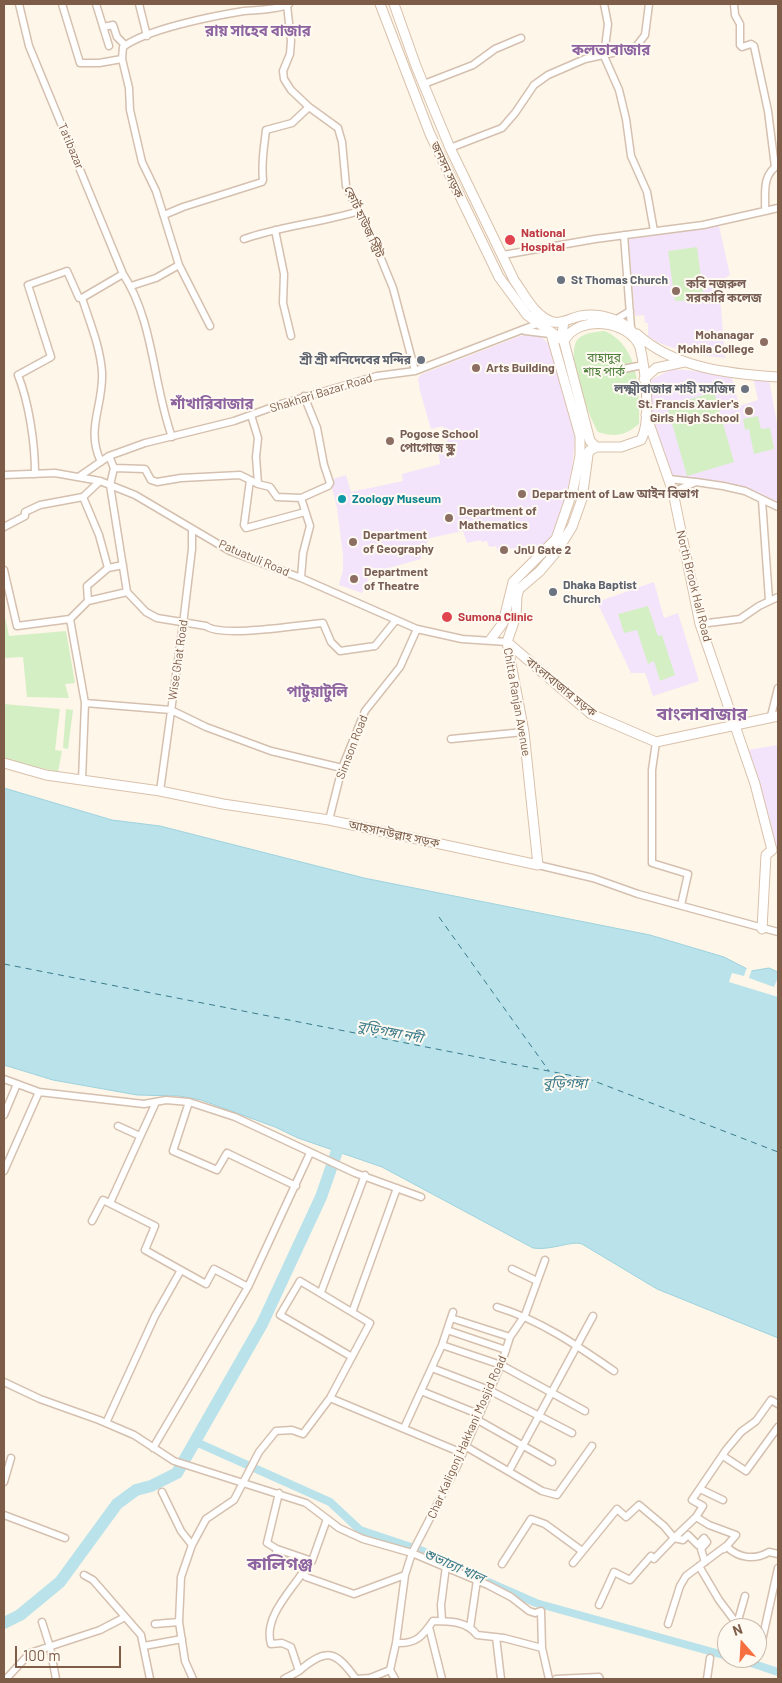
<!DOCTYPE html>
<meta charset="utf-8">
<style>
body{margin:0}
#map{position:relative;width:782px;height:1683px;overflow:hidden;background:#fef6e8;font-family:Barlow,sans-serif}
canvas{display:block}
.frame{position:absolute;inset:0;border:5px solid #7d5c48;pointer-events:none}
.north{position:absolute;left:717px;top:1618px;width:50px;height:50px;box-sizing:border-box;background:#fffaf1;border:1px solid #cbbbad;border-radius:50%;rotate:341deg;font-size:14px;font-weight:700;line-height:20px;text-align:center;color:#7d5c48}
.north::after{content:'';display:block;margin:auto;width:18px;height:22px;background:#f56f41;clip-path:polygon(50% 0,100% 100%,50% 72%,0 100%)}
.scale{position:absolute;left:15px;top:1646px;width:106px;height:22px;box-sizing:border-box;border:2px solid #7d5c48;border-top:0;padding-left:6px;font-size:15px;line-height:18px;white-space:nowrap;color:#7d5c48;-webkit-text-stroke:4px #fffaf1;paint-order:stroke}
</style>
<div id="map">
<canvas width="782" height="1683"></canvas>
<div class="frame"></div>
<div class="north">N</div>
<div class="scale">100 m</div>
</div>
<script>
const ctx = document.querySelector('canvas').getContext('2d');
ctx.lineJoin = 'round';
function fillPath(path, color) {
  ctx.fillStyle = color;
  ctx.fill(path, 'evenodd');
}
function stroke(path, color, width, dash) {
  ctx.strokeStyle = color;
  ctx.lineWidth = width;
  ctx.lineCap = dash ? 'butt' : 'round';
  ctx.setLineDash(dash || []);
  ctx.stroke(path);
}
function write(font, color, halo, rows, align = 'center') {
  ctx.font = font + ' Barlow,"Noto Sans Bengali",sans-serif';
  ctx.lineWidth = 4;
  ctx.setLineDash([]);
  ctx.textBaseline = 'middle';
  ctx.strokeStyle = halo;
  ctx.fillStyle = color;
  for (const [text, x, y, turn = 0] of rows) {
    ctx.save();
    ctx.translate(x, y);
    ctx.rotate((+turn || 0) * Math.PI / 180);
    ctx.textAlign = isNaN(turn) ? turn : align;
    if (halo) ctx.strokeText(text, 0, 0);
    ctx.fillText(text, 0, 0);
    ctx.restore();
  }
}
fillPath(new Path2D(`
 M718 222 730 275 719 282 725 358 692 354 659 343 648 336V323H645L644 315 635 316 628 235Z
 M528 333 538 334 549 344 572 417 575 439 572 468 563 512 552 538 543 547 527 556 523 555 514 548 498 552 496 546 489 547 487 541 481 542V540L467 543 463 531 430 538 422 550 421 559 371 573 362 593 339 585 343 570V555L337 508 330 480 346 475 351 492 403 481 402 474 440 464 438 450 449 447 443 426 431 429 420 391 418 378 422 374Z
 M672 369 731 374 739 406 758 400 753 377 769 380 778 428V504L726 482 671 476 650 418 647 394 651 380Z
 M654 582 664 618 678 613 699 681 653 696 645 673H631L597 602Z
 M778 745V851L772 850 747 750Z`), '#f4e4fb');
fillPath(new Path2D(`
 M697 247 704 300 675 301 668 251Z
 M605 331C639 346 640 391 639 424 626 435 615 438 598 432 589 416 564 354 578 339 585 332 596 332 605 331Z
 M714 392 734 462 687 476 667 406Z
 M758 416 761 429 770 428 774 449 754 454 749 429 745 430 743 419Z
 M648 606 658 636 662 635 675 675 660 681 654 661 648 664 637 630 624 633 618 614Z
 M4 612 9 636 66 631 75 683 65 684 69 698 27 697 23 657 4 658Z
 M4 704 60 709 55 750 62 751 58 772 4 759Z
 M66 709 73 710 68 749 63 748Z`), '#d4efc4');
const water = new Path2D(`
 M4 788 112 820 160 826 364 878 650 935 724 957 751 971 769 968 778 972V1338L657 1289 582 1244C572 1240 551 1251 533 1248L382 1167 298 1138 275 1127 201 1100 179 1096 137 1095 53 1080 4 1065Z`);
fillPath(water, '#b9e2eb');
stroke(water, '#9ed2de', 1);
fillPath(new Path2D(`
 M747 967 752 969 749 978 774 987 778 977V997L729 982 732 973 744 976Z`), '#fef6e8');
stroke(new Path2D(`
 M196 1442 330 1502 360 1530 423 1551 468 1574
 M486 1581 536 1603 727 1656
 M736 1658 778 1672`), '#b9e2eb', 8);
stroke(new Path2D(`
 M4 1623 20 1615 60 1582 117 1504 136 1490 151 1486 177 1473 262 1324 321 1197 343 1134`), '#b9e2eb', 12);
stroke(new Path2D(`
 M439 917 549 1071
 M4 964 589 1079 778 1152
 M778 992V993`), '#3c7b8b', 1, [6, 5]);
const street = new Path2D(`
 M19 4 29 46 123 274C154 321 153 385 172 437
 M62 4 80 63H99L122 59
 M96 4 109 46
 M139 4 147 36
 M604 4 608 24 604 56 619 90 626 119 631 156 647 192 654 231
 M734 4 735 15 740 24V45L742 47 751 44 754 46 768 111 775 167
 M287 5 291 41 290 54 283 71 284 79 291 90 309 107 338 128 342 142 346 186 375 244 393 288 415 371
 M103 27 113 25 117 37 125 45
 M424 84 473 65 495 49 521 38
 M450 148 502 128 515 113 534 85 548 75 585 59 635 48 645 35 649 4
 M765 211 778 208
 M164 215 183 207 262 182 263 180C261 161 264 149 266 130L292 123 309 107
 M275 230 284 274 283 303 291 336
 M624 235 631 328
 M244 239C281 226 321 223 359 211
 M503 255 595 239 703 225 765 211C766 194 761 176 778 165
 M131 286 156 278 179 265
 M82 298 123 274
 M615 320 630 311
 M210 326 179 265 156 191 142 162 130 110 129 88 122 59 123 47C147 29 213 16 244 11 257 10 277 10 289 4
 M525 331 550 334
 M623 369 643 365
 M251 415 258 438 256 457 258 484
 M109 456 114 468 110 485 127 592 146 612 157 618 206 626C222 638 299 625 323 623L331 642 340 651 375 646 396 620
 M114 468 145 469 151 480 157 482 181 478 240 475 258 484 270 487 277 497 301 498 328 486 330 483 324 465 317 428 304 396
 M35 474C35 443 29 403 18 375L51 357 28 285 67 271 79 298H82C90 323 100 346 102 372 104 405 85 429 101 462
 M4 475 55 473 100 481 135 495 230 551 301 578 417 629 462 639 507 642
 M80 476 109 456 145 443 234 421 281 404 377 376 415 371 537 324
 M669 479 695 482
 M250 480 244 525 246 528 305 512
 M673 492 696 482 723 486 745 491 778 507
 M83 497 99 535 108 568
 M301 498 310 526 303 553 301 578
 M762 500 769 600
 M4 527 25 516V512L40 505 83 497 100 481
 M4 570 17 626 70 619 85 703 82 780
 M88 601 87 586 108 568 123 565
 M70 619 88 601 127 592
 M700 624 740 619 759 606 778 597
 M85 703 171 710 206 727 271 751 342 768
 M771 716 778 688
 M451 739 524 732
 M656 742 652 770V863L688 874 681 905
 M160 791 183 624 192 549V529
 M329 820 342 768 365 711 400 667 417 629
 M538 865 593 878 638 894 778 932
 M4 1079 39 1092 144 1104 166 1100 189 1102 235 1117 355 1173 421 1197
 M189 1102 173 1151 217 1170 227 1153 296 1186
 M4 1115 17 1084
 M118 1126 140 1136
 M4 1171 39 1092
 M110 1203 156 1102
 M92 1221 103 1200 155 1226 145 1250 206 1284 214 1269 248 1287
 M512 1269 537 1281
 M321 1292 365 1175
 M497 1307C540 1320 578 1346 614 1371
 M353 1310 397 1188
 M451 1318 510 1337
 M447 1330 506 1350
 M442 1345 501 1365 585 1411
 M432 1368 489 1390 572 1433
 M4 1382 40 1399 99 1420 134 1435 174 1461 306 1503 339 1528 363 1539 412 1553 488 1585 511 1597 529 1611 535 1613 541 1611 542 1648 549 1679
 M421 1391 478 1414
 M330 1398 462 1453
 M476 1419 552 1462
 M106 1423 155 1316 181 1270
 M404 1428 442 1345 453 1312
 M465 1446 542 1491 557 1495 592 1446
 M153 1448 248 1287 310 1153
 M723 1456 746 1471 778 1427
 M509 1471 593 1316
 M4 1482 11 1458
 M700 1489 723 1500
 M162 1492 181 1531 192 1545
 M279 1493 267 1543 277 1549 312 1561 327 1519
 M4 1515 65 1538
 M696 1517 709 1525 736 1535 724 1549
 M674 1538 696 1517 703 1506 692 1500 726 1450 741 1432 756 1421 771 1400 778 1404
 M674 1538 683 1540 688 1535 698 1545 704 1538 707 1542 701 1549 705 1562 707 1560
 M277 1549 275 1556 302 1570 306 1577 354 1594 405 1575
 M573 1563 617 1509 626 1517 639 1505 664 1526 674 1538 654 1559 651 1556 630 1580 614 1572 599 1605
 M502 1564 531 1519 545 1524 582 1551
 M699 1566 719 1600 737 1624
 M303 1572C290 1592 263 1618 271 1644L282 1643 291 1647 299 1671C327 1647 336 1651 356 1679L370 1678 390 1670 396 1643
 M84 1575 93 1580 141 1635 150 1679
 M442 1621 441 1605 446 1566
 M42 1622 50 1647 56 1679
 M155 1624 179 1622
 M668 1624 680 1586 686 1576 726 1546C739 1559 755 1560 769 1552L778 1554
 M737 1624 745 1596
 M429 1627 442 1679
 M470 1628 477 1580
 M496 1637 501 1679
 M761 1645 778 1568
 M144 1646 182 1639
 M542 1648 504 1638 477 1635C467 1621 449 1621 433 1621 422 1637 416 1644 396 1643L405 1575 412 1553 457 1466 501 1365 510 1337 525 1315 545 1260
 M390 1670 395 1679
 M6 1679 30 1653 100 1630 125 1617
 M193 1679 185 1661 179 1622 181 1577 192 1545 206 1519 234 1500 259 1452 276 1431 292 1430 303 1434 330 1398 370 1323 300 1281 280 1315 352 1357
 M284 1679 299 1671
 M556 1679 599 1677 600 1679
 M707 1679 710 1658`);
const secondary = new Path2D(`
 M380 4 430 134 499 277 527 315 564 341
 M394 4 416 66 450 148 514 280C524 294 535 317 553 322 562 324 571 318 580 316 600 312 628 320 637 339
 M564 321 562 334 590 441
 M637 334C674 368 729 374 778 377
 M564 341C578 314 629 320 640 347 645 369 652 420 641 440L621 447H596L590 441
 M644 379 656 368 684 362
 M646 415 673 492 700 624 755 784 772 850
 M491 639 503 623 513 582 556 539 573 490 580 456V436L551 334
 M507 642 591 714 656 742 778 716
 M4 763 46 775 160 791 223 804 329 820 538 865 524 732 507 642 516 616 517 596 519 589 540 571 557 551 572 527 582 499 588 455 589 451 596 447
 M762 929 766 855 772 850`);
stroke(street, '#d5c0af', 9);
stroke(secondary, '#d9c1ab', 11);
stroke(street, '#fff', 6);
stroke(secondary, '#fff', 9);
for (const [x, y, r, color] of [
 [510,240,6,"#e0444e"],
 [561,280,5,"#6b7280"],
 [676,291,5,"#8d6e63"],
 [764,342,5,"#8d6e63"],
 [421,360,5,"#6b7280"],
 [476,368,5,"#8d6e63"],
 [745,389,5,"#6b7280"],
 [749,411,5,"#8d6e63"],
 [390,441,5,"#8d6e63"],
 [522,494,5,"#8d6e63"],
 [342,499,5,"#0f9aa8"],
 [449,518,5,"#8d6e63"],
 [353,542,5,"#8d6e63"],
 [504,550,5,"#8d6e63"],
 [354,579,5,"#8d6e63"],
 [553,592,5,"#6b7280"],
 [447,617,6,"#e0444e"]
]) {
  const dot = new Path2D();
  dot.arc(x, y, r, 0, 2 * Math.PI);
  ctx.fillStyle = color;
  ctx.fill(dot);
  stroke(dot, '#fffaf1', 2);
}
write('12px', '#7d5c48', '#fffaf1', [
 ["Tatibazar",71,146,67],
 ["জনসন সড়ক",447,170,65],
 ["কোর্ট হাউজ স্ট্রিট",364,222,65],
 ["Shakhari Bazar Road",321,393,-17],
 ["Patuatuli Road",254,558,23],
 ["North Brook Hall Road",694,586,76],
 ["Wise Ghat Road",178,660,-82],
 ["বাংলাবাজার সড়ক",561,687,39],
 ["Chitta Ranjan Avenue",517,702,80],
 ["Simson Road",352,747,-69],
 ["আহসানউল্লাহ সড়ক",394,834,12],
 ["Char Kaligonj Hakkani Mosjid Road",467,1437,-66]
]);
write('bold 12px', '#be3a42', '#fffaf1', [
 ["National",521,233],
 ["Hospital",521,247],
 ["Sumona Clinic",458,617]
], 'left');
write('bold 12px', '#5b616d', '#fffaf1', [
 ["St Thomas Church",571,280],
 ["শ্রী শ্রী শনিদেবের মন্দির",411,360,"right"],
 ["লক্ষ্মীবাজার শাহী মসজিদ",735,389,"right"],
 ["Dhaka Baptist",563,585],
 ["Church",563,599]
], 'left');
write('bold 12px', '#785e54', '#fffaf1', [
 ["কবি নজরুল",686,284],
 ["সরকারি কলেজ",686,298],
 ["Mohanagar",754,335,"right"],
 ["Mohila College",754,349,"right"],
 ["Arts Building",486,368],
 ["St. Francis Xavier's",739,404,"right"],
 ["Girls High School",739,418,"right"],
 ["Pogose School",400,434],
 ["পোগোজ স্কুল",400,448],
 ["Department of Law আইন বিভাগ",532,494],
 ["Department of",459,511],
 ["Mathematics",459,525],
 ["Department",363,535],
 ["of Geography",363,549],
 ["JnU Gate 2",514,550],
 ["Department",364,572],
 ["of Theatre",364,586]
], 'left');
write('12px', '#4d7d3c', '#fffaf1', [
 ["বাহাদুর",604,358],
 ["শাহ পার্ক",604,372]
]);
write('bold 12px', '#0d838f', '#fffaf1', [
 ["Zoology Museum",352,499]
], 'left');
write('italic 14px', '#3c7b8b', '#fffaf1', [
 ["বুড়িগঙ্গা নদী",390,1032,11],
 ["বুড়িগঙ্গা",565,1083],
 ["শুভাঢ্যা খাল",454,1566,24]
]);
write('bold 15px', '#8d64a0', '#fffaf1', [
 ["রায় সাহেব বাজার",258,31],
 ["কলতাবাজার",611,50],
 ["শাঁখারিবাজার",212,404],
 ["পাটুয়াটুলি",317,692]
]);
write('bold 18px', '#8d64a0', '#fffaf1', [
 ["বাংলাবাজার",702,714],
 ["কালিগঞ্জ",280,1564]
]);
</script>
